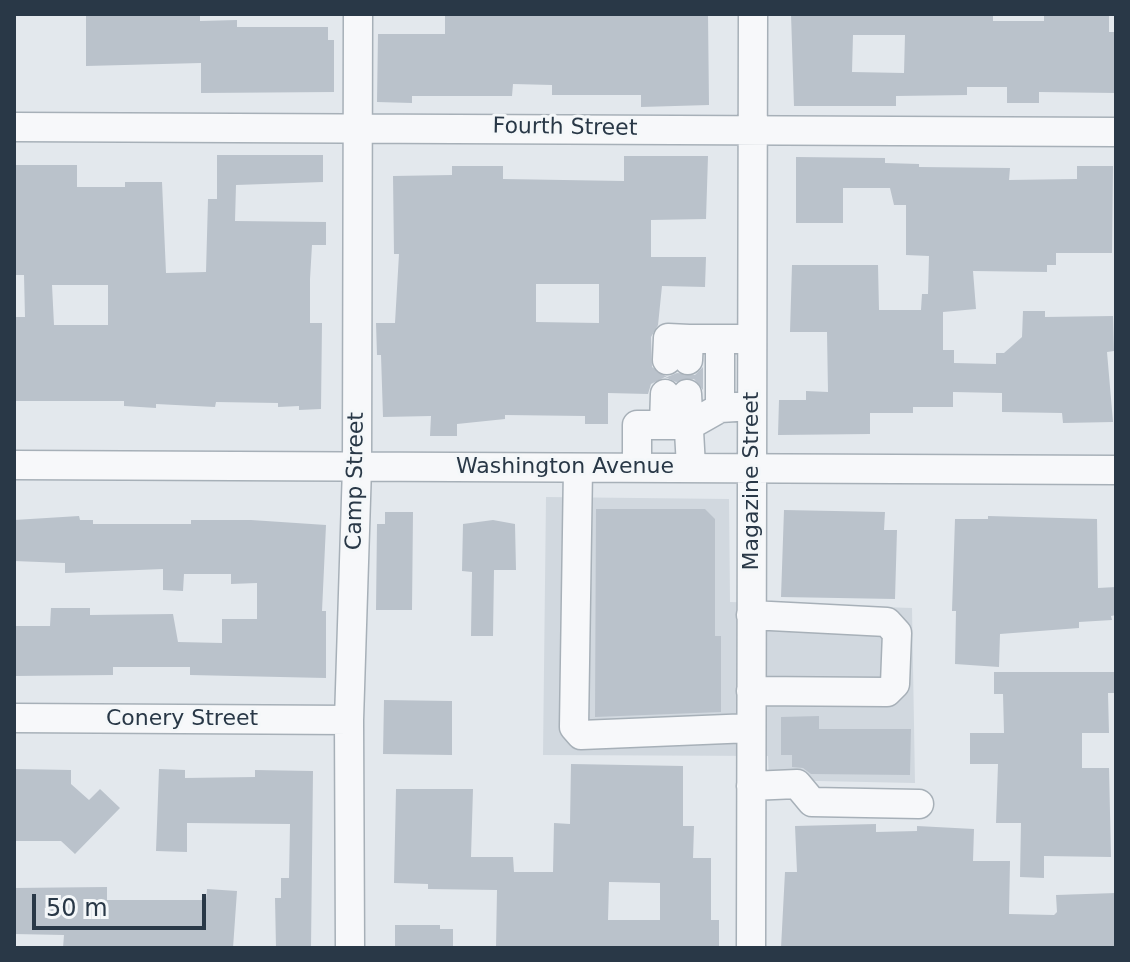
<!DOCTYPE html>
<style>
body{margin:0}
#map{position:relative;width:1130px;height:962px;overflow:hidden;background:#e3e8ed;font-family:"DejaVu Sans",sans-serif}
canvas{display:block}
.frame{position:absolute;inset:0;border:16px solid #293847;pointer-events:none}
.scale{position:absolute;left:32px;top:894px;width:174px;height:36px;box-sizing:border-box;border:4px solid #293847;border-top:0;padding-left:10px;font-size:24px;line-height:28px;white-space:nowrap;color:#293847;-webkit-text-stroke:6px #f4f7f9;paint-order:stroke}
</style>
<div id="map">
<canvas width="1130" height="962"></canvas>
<div class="frame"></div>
<div class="scale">50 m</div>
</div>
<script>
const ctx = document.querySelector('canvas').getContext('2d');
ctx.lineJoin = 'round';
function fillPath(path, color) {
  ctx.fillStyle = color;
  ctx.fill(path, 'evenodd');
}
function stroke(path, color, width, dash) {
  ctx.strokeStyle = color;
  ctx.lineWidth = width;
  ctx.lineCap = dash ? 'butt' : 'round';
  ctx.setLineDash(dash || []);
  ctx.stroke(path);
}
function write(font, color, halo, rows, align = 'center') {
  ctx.font = font + ' "DejaVu Sans",sans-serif';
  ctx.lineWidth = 6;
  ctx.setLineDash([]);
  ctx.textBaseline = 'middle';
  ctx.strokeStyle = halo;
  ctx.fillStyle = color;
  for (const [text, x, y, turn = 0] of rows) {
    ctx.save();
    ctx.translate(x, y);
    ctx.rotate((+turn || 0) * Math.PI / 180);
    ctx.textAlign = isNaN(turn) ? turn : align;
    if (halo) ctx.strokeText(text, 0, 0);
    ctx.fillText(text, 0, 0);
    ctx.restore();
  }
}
fillPath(new Path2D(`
 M546 497 729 499 730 602 912 608 915 783 769 780 768 756 543 755Z`), '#d1d8df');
fillPath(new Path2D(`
 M86 14H200V21L237 20V27H328V40H334V92L201 93V63L86 66Z
 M445 14H708L709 105 641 107V95H552V85L513 84 512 96H412V103L377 102 378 34H445Z
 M791 14H993V21H1044V14H1109V32H1116V93L1039 92V103H1007V87H967V95L896 96V106H794ZM853 35H905L904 73 852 72Z
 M217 155H323V182L236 185 235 221 326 222V245H312L310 279V323H322L321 409 299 410V406L278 407V403L216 402 215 407 156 404V408L124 406V401H14V317H25L24 275H14V165H77V187H125V182H162L166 273 206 272 208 199H217ZM52 285H108V325H54Z
 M624 156H708L706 219 651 220V257H706L705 287 662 286 658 325 651 337 652 367 667 377 677 373 695 375 703 367V390L694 379 676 382 665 377 651 384 648 394 608 393V424H585V416L505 415V419L457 424V436H430L431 416 383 417 381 355H377L376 323H395L399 254H394L393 176 452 175V166H503V179L624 181ZM536 284H599V323L536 322Z
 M796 157 885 158V163L919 164V167L1010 168 1009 180 1077 179V166H1113L1112 253H1056V265H1047V272L973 271 976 309 943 312V350H954V363L996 364V353H1004L1022 337 1023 311H1045V317L1113 316 1114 351 1107 352 1113 422 1063 423 1062 413 1002 412V393L953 392V407H913V413H870V434L778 435 779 400H806V391L828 392 827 332H790L792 265H878L879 310H921L922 294H928L929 256 906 255V205H894L890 188H843V223H796Z
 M596 509H705L715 519V636H721V712L595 717Z
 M784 510 885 512 884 530H897L895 599 781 597Z
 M385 512H413L412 610H376L377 524H385Z
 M79 516 80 520H93V524H191V520H251L326 525 322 611H326V678L190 675V667H113V675L14 676V626H50L51 608H90V615L173 614 178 642 222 643V619H257V583L231 584V574H184L183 591 163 590V569L65 573V563L14 561V520Z
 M988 516 1097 519 1098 588 1116 587V615L1111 616 1112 620 1079 622V628L1000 634 999 667 955 664 956 611H952L955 519H988Z
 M493 520 515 524 516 570H494L493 636H471L472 572 462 571 463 524Z
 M994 672H1114V693H1108L1109 733H1082V768H1109L1111 857 1044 856V878L1020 877 1021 823H996L998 764H970V733H1004L1003 694H994Z
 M384 700 452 701V755L383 754Z
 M819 716V729H911L910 775 811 774 803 768 792 767V755H781V717Z
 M571 764 683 766V826H694L693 858H711V920H719V946L496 948 497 890 428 889V884L394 883 396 789H473L471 857H513L514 872H553L554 823 570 824ZM609 882 660 883V920H608Z
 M14 769 71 770V784L89 800 100 789 120 808 75 854 61 841H14Z
 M159 769 185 770V778L255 777V770L313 771 311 948H276L275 898H281V878H289L290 824 187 823V852L156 851Z
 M876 824V832L917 831V826L974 829 973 861H1010L1009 914 1054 915 1057 912 1056 895 1116 893V948H781L785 872H797L795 826Z
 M107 887V900H206L207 889 237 891 233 948H63L64 935 14 934V888Z
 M395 925H440V929H453V948H395Z`), '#bac2cb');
const minor = new Path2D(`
 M14 127 1116 132
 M667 360 668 338 689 339
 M688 360 689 339H752
 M665 394 664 425H690L720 408 752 406
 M687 394 691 467
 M720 408V339
 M14 465 1116 470
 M637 467V425H664
 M578 468 574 727 581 735 751 728
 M751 615 887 622 897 633 895 684 887 692 751 691
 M14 718 349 720
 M751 786 797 784 812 802 919 804
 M350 948 349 720 357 467 358 14
 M751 948 753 14`);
stroke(minor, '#a7b0b8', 31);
stroke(minor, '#f7f8fa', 28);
write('22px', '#293847', '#f4f7f9', [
 ["Fourth Street",565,128,1],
 ["Washington Avenue",565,467],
 ["Camp Street",356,481,-89],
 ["Magazine Street",752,481,-90],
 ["Conery Street",182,719]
]);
</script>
